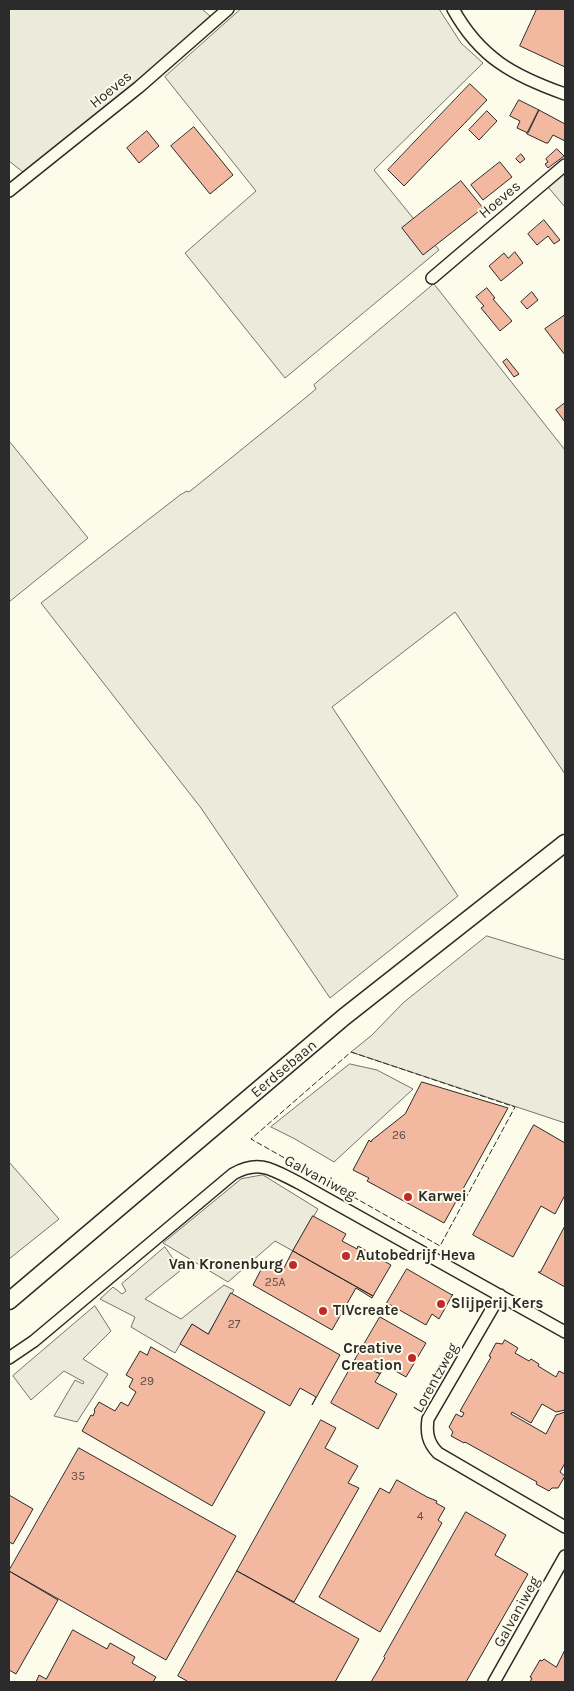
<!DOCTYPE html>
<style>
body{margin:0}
#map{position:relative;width:574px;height:1691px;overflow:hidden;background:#fdfbea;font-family:Karla,sans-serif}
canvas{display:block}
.frame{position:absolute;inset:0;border:10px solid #2b2b2b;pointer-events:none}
</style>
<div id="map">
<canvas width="574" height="1691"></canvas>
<div class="frame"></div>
</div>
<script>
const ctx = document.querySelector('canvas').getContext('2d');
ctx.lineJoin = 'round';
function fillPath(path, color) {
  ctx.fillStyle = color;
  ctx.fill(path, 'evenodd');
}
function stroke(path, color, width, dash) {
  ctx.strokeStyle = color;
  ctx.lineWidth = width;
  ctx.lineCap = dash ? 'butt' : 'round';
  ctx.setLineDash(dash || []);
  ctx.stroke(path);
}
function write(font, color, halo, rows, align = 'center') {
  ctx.font = font + ' Karla,sans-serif';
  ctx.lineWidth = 4;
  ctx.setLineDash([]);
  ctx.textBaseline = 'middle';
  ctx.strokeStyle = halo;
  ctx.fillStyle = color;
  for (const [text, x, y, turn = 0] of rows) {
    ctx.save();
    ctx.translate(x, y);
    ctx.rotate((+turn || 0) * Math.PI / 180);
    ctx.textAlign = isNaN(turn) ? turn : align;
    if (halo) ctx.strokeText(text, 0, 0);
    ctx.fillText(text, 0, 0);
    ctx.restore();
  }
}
const green = new Path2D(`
 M9 9H202L210 16 160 62 23 172 9 161Z
 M241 9H439L461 43 483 63 374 170 439 250 285 378 185 253 256 191 165 77Z
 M565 172V207L548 187Z
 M434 284 565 450V774L455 612 332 707 458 896 330 998 201 808 41 603 180 495 187 491 189 492 304 399 316 389 314 385Z
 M9 441 88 538 9 602Z
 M487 936 565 960V1123L351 1052 372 1035 403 1003Z
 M9 1162 59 1219 9 1259Z`);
fillPath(green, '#ecebdb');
stroke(green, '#74746e', 1);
const parking = new Path2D(`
 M350 1064 377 1070 413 1089 334 1162 295 1139 271 1127Z
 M263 1175 318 1209 293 1251 275 1241 228 1282 163 1243 241 1179Z
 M165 1247 181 1270 145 1299 181 1319 224 1285 234 1290 208 1334 192 1324 175 1353 131 1327 135 1317 100 1299 113 1287 122 1294 126 1291 122 1284Z
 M95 1306 111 1331 83 1359 108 1374 77 1422 54 1416 75 1380 83 1384 84 1382 64 1371 31 1400 13 1376Z`);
fillPath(parking, '#eceadb');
stroke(parking, '#74746e', 1);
const building = new Path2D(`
 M537 9H565V67L520 46Z
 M470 84 487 100 404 186 388 170Z
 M519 100 539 110 528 133 517 128 520 121 510 116Z
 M539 110 565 124V141L553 135 548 143H546L527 134Z
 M487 111 497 121 479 140 469 130Z
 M194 127 233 175 210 194 171 146Z
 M147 131 159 146 139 163 127 148Z
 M557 149 564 156 548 168 545 164 548 162 546 159Z
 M521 154 525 159 520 163 516 159Z
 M500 162 512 177 483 200 471 185Z
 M461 181 483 208 423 255 402 228Z
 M544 220 560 240 554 244 548 236 537 245 528 234Z
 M515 252 523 263 501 281 489 266 504 253 508 258Z
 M487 288 495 298 493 299 512 321 500 331 481 308 484 306 476 297Z
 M532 292 538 300 527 309 521 302Z
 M565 315V355L545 329Z
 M507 359 519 374 514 377 503 362Z
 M565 403V422L556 410Z
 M422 1082 508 1108 444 1223 367 1181 369 1178 353 1170 369 1140 371 1142 372 1140 405 1114Z
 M534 1125 565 1143V1195L555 1214 541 1206 513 1257 473 1235Z
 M313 1216 346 1234 342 1241 357 1249 358 1246 391 1265 373 1296 293 1251Z
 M565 1226V1287L538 1272H540Z
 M293 1251 319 1266 373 1296 372 1298 356 1288 332 1330 253 1285 264 1264 281 1273Z
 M407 1269 452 1295 453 1294 439 1319 432 1314 426 1325 387 1303Z
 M231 1293 340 1355 312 1405 316 1397 300 1388 290 1406 180 1344 192 1324 208 1334Z
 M380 1317 426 1343 406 1377 385 1365 380 1374 355 1360Z
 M505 1340 518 1348 515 1353 529 1361 531 1359 539 1364 538 1366 556 1377 559 1371 565 1374V1410L556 1412 542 1404 531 1423 512 1412 511 1414 546 1434 556 1415 565 1412V1463L560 1472 565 1476 558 1488H552L549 1491 536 1484 537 1482 465 1442 464 1443 451 1436 453 1432 449 1427 456 1414 462 1417 464 1413 460 1411 491 1357 489 1356 496 1343 502 1344Z
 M151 1347 265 1412 212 1506 82 1431 91 1415 93 1416 95 1411 94 1410 99 1402 115 1411 121 1402 128 1406 136 1392 129 1387 133 1379 126 1375 140 1351 147 1355Z
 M355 1360 380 1374 375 1382 397 1394 378 1429 331 1403Z
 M321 1420 336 1428 325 1448 358 1466 348 1483 359 1488 294 1602 237 1571Z
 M79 1448 236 1536 166 1660 9 1571Z
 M397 1480 427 1497 437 1501 436 1503 445 1508 438 1520 442 1523 380 1632 319 1597 380 1488 389 1493Z
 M9 1495 33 1509 13 1544 9 1542Z
 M466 1512 506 1535 495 1555 528 1574 466 1682H371L385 1658 384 1657Z
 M9 1571 58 1600 16 1674 9 1670Z
 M237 1571 359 1639 335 1682H186L187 1681 178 1676Z
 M73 1630 107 1649 110 1643 135 1657 132 1663 156 1677 153 1682H36L39 1675 46 1679Z
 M565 1650V1682H530L532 1678 530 1677 540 1660 542 1661 544 1659 556 1667Z`);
fillPath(building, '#f2b8a0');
stroke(building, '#2b2b2b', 1);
const street = new Path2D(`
 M453 9C480 58 514 76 565 94
 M9 191 139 87 228 9
 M432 278 565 165
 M500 1295 428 1419C426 1433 428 1443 438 1453L565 1527
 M9 1358 34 1341 233 1174C260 1159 273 1170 299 1183L565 1332
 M494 1682 565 1556`);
const secondary = new Path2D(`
 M9 1301 344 1017 565 843`);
stroke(street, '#2b2b2b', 14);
stroke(secondary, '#2b2b2b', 19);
stroke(street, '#fdfbea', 11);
stroke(secondary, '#fdfbea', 16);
stroke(new Path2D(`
 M351 1052 515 1107 440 1246 251 1139Z`), '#2b2b2b', 1, [6, 2.5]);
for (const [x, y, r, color] of [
 [408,1197,5,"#c62828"],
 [346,1256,5,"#c62828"],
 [293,1265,5,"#c62828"],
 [441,1304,5,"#c62828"],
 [323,1311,5,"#c62828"],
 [412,1358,5,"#c62828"]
]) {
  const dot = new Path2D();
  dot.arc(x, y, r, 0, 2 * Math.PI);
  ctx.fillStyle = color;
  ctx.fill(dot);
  stroke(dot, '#fdfbea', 2);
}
write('12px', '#5d4e48', null, [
 ["26",399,1136],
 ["25A",275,1283],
 ["27",234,1325],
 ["29",147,1382],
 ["35",78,1477],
 ["4",420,1517]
]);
write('15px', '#2b2b2b', '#fdfbea', [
 ["Hoeves",111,90,-39],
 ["Hoeves",500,200,-40],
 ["Eerdsebaan",284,1069,-40],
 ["Galvaniweg",320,1178,28],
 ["Lorentzweg",436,1378,-61],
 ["Galvaniweg",517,1612,-61]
]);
write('bold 15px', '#2b2b2b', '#fdfbea', [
 ["Karwei",418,1197],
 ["Autobedrijf Heva",356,1256],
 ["Van Kronenburg",283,1265,"right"],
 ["Slijperij Kers",451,1304],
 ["TIVcreate",333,1311],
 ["Creative",402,1349,"right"],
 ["Creation",402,1366,"right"]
], 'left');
</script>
